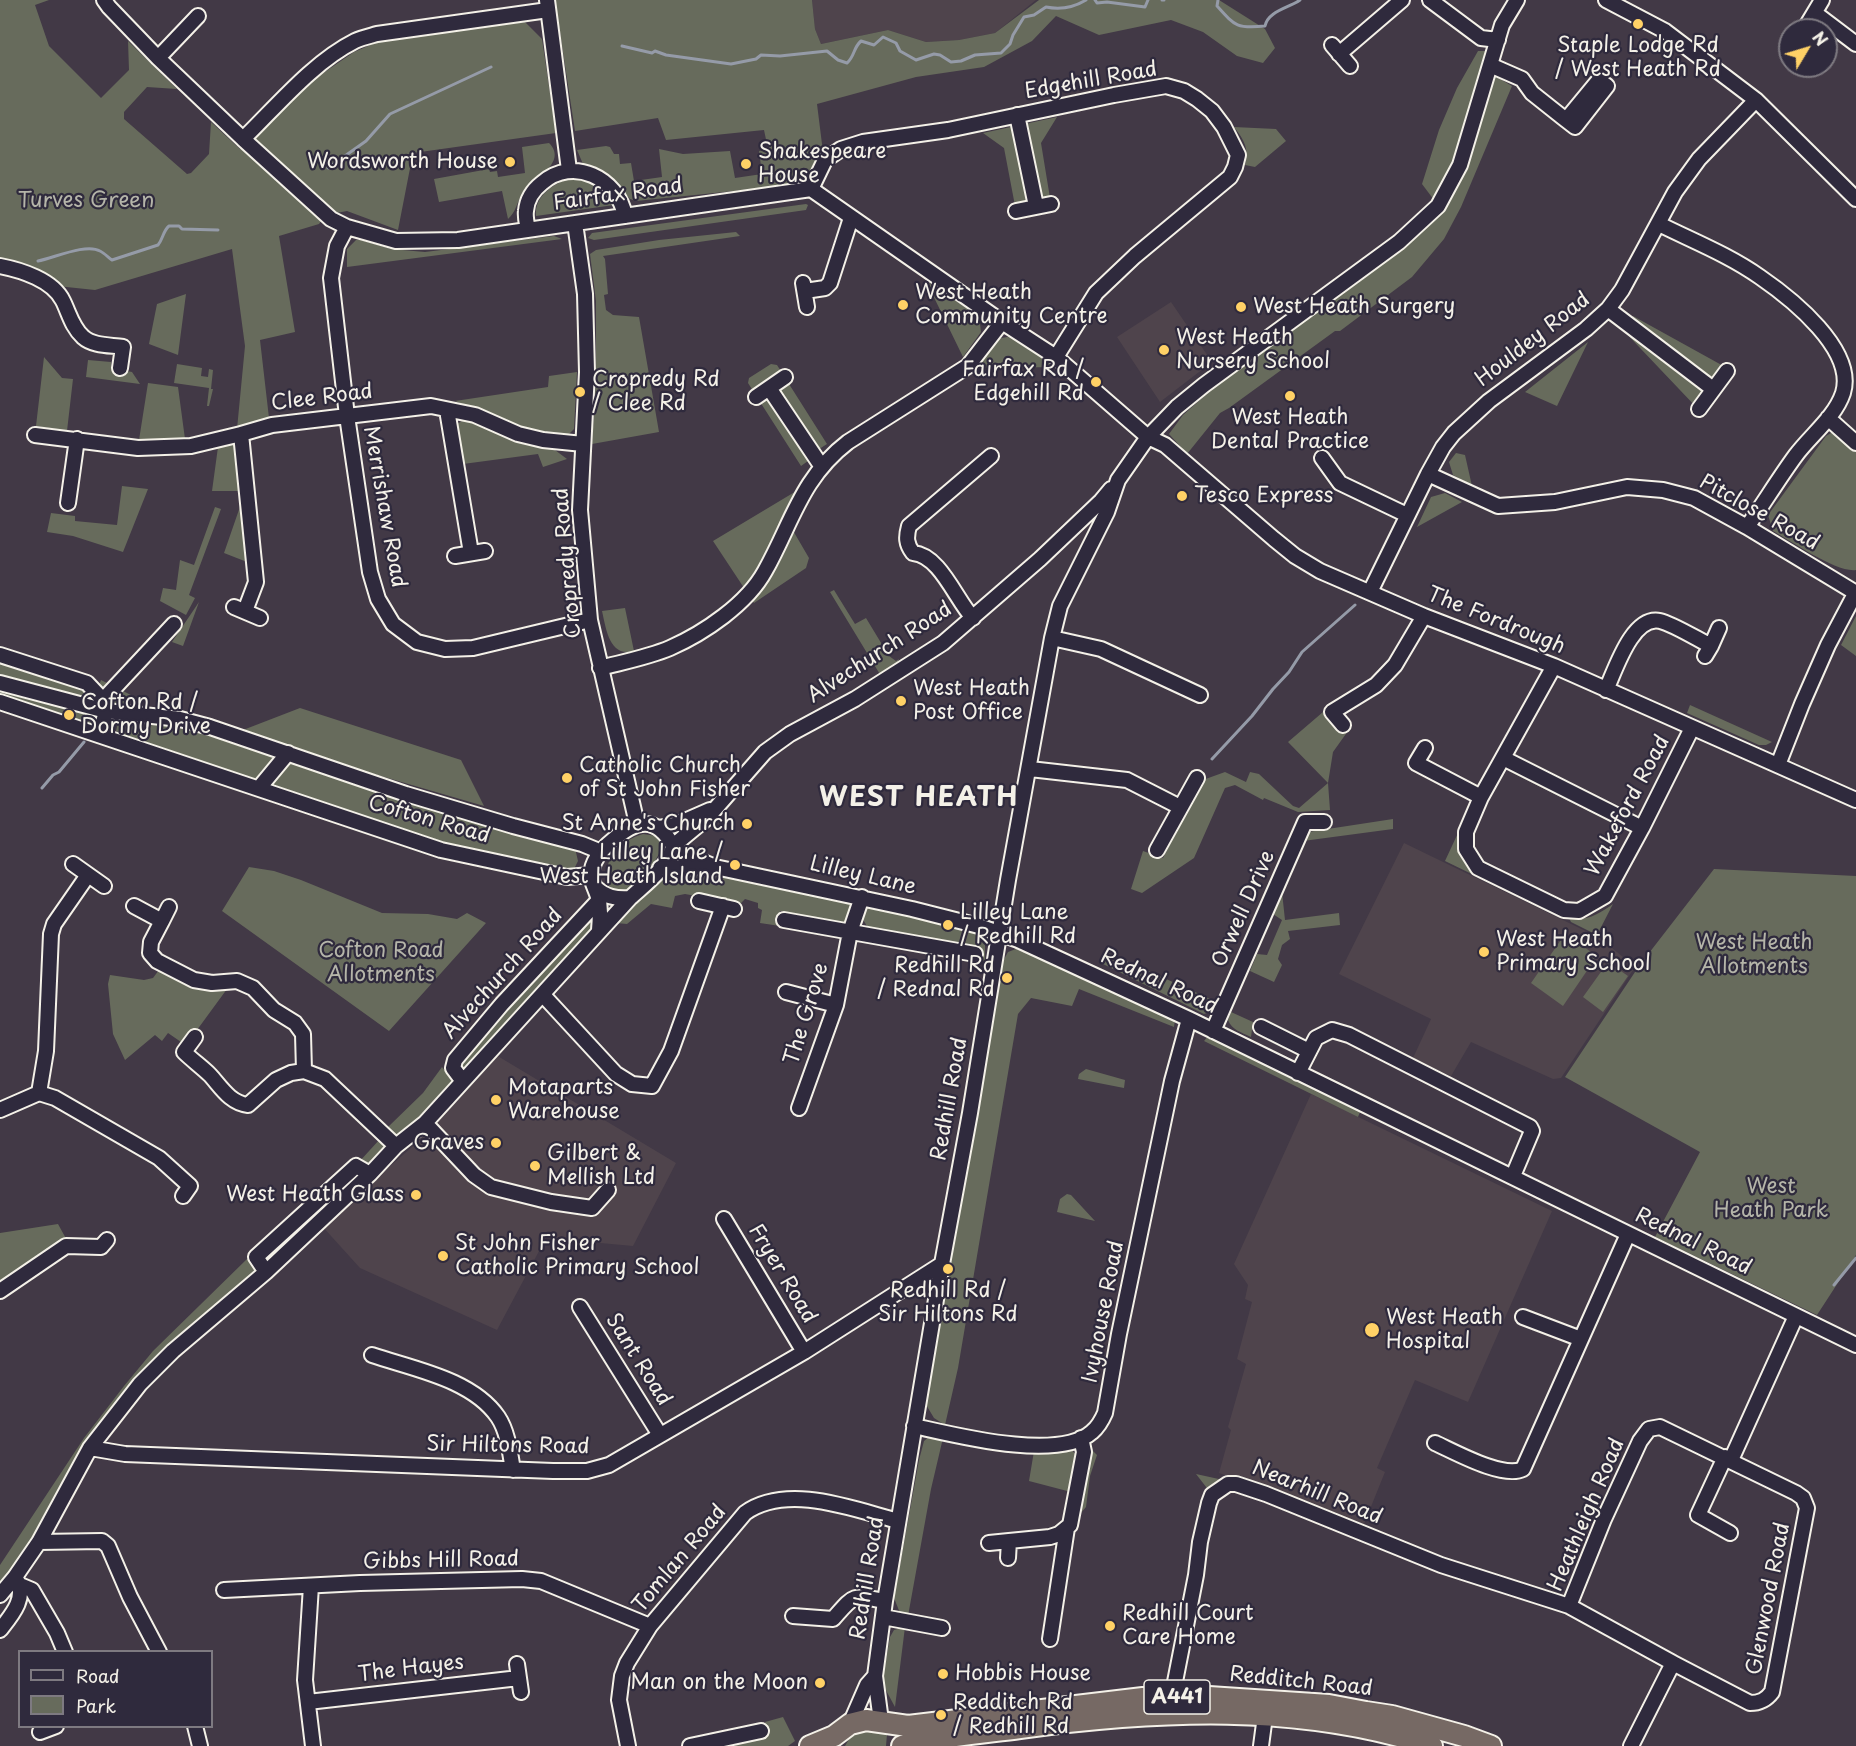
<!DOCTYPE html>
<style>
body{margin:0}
#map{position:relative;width:1856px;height:1746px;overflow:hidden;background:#423946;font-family:"Playpen Sans",sans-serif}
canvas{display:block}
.legend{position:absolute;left:18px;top:1650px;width:195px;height:78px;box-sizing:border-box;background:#2f2a3d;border:2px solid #7e7a81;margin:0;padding:8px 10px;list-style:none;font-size:18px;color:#f4f1e8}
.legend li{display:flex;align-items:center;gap:12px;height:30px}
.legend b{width:30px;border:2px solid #7e7a81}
.north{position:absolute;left:1778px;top:18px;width:60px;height:60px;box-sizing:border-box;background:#2f2a3d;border:2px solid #7e7a81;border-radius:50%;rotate:52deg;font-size:16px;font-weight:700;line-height:24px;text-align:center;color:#f4f1e8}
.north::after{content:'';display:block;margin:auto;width:21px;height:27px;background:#ffd166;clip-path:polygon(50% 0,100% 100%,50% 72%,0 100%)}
</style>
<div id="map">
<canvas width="1856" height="1746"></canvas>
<ul class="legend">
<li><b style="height:8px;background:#2f2a3d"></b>Road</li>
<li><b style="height:16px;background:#676b5c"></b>Park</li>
</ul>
<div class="north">N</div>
</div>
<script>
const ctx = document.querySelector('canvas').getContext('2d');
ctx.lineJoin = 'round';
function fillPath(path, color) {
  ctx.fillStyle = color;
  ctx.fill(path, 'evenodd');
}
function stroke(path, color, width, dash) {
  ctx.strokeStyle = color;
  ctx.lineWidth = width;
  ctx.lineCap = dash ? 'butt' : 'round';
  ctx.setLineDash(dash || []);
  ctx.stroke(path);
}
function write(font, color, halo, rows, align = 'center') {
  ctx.font = font + ' "Playpen Sans",sans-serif';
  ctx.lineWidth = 4.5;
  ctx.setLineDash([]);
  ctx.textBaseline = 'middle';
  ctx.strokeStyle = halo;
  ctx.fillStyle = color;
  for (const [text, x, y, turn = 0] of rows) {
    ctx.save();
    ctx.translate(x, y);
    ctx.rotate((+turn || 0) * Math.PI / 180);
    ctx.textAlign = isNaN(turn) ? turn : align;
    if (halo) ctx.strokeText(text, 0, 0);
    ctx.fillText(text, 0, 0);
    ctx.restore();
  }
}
fillPath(new Path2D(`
 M812 0H1036L995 33 959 40 926 42 888 30 821 44 815 29Z
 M1171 302 1212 362 1160 402 1117 337Z
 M1404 843 1600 938 1635 967 1561 1078 1553 1079 1471 1042 1451 1076 1430 1067 1413 1058 1431 1019 1339 974Z
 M496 1055 676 1163 633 1246 546 1238 497 1330 360 1268 322 1226 420 1140Z
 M1311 1094 1552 1211 1468 1402 1415 1380 1377 1468 1385 1472 1364 1524 1219 1473 1231 1430 1228 1427 1246 1364 1237 1359 1252 1302 1245 1299 1248 1285 1234 1264Z`), '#4f444c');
fillPath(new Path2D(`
 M0 0H49L35 5 49 46 101 98 129 70 128 41 177 89 147 87 124 112V119L187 174 191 173 209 154 211 122 240 149 316 78 354 52 382 40 525 22 542 39 556 133 413 153 398 230 347 211 326 215 319 224 279 236 295 332 260 340 269 418 237 429 245 346 232 249 95 290 57 286 12 263 0 259Z
 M555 0H812L815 29 821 44 888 30 926 42 959 40 995 33 1039 0H1219L1265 29 1275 48 1263 63 1237 56 1203 32 1171 20 1099 35 1056 16 1032 41 984 67 916 77 817 104 823 152 811 177 783 186 636 201 630 199 611 178 583 164 577 150 606 146 610 147 614 154H619L620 164 631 163 634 181 662 177 659 149 683 154 730 151 735 178 762 174 759 151 768 149 764 130 666 140 658 118 575 131Z
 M1478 51H1489L1457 163 1434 200 1422 184 1439 130 1457 88Z
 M1495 76 1512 86 1461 207 1444 239 1412 277 1340 331H1335L1229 408 1220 413 1187 454 1169 434 1183 415 1225 378 1441 209 1464 173Z
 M1057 117 1041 143 1051 204 1016 211 1004 148 983 133Z
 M1234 127 1276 129 1286 141 1255 167 1245 165C1249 149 1245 141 1234 127Z
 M549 143C569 163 531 180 522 195 516 204 516 212 508 219L502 191 439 202 434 179 489 169 490 172 497 171 498 177 525 173 522 147Z
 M571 178C590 178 607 187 614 205L536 216C534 196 554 183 571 178Z
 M806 204 808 205 806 210 594 240 588 238 592 233Z
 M736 232 740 236 603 256 605 259 608 294 604 295 606 310 613 315 639 317 659 432 592 444 596 379V301L590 254 596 250 659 240Z
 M554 236 562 239 347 267V249L356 240H361L391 249 425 252Z
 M926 281 979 316 981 332 963 357Z
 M186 294 178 355 149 344 157 304Z
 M1633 316 1727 368 1717 378 1707 377 1630 321Z
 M1625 326 1702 389 1704 395 1698 409 1622 329Z
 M1012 336 1060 367 974 368 997 339Z
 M1588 342 1557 406 1525 392Z
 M44 357 62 378 73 379 67 431 36 426Z
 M88 360 111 362V368L132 372 140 384 86 377Z
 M177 364 202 368 201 376 208 377 209 369 213 370 211 389H213L209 406H207L209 388 174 383Z
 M771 364 777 365 827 444 813 453 815 456 801 466 748 383 749 378Z
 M577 372 574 429 567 436 525 429 455 401 548 387 549 376Z
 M148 383 178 387 185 439 139 440Z
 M465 419 503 436 541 447H551L567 459 543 467 538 454 463 464 457 424Z
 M1831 433H1838L1856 446V570C1837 573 1791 541 1773 531L1768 515 1826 436Z
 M238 443 244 491H212L218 447Z
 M1456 453 1465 455 1472 486 1453 475 1449 462Z
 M808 484 788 522 809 558 806 568 754 603 713 541Z
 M122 486 148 489 123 552 73 536 47 532 51 513 75 516V521L117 525Z
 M1445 493 1462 502 1417 527 1431 497Z
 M242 501 247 562 224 553Z
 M215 507 221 509 189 595 195 598 186 615 160 601 163 588 176 590 180 560 194 565Z
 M834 590 855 624 866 618 889 656 896 661 899 659 896 666 881 676 830 592Z
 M199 602 183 646 172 642Z
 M625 608 634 651C609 658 606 628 602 611Z
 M1856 616V656L1841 645Z
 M0 658 98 688 101 680 135 697 123 708 65 695 0 674Z
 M0 691 98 717 96 728 0 696Z
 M1690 705 1772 742 1766 745H1759L1687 713Z
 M300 708 461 760 484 806 343 765 243 730Z
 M1323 712H1332L1348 731 1333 752 1328 783 1330 810 1298 812 1264 798 1263 800 1235 785 1225 788 1194 858 1142 893 1131 889 1143 851 1163 858 1200 781 1225 772 1246 782 1250 772 1259 774 1293 806 1299 808 1328 783 1288 742Z
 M127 720 200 731 575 848 578 861 572 873 444 846 232 771 134 739 116 731 118 723Z
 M1512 764 1635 826 1632 833 1509 771Z
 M1393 819V829L1303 841 1308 832Z
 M1458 833 1459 848 1481 876 1482 879 1445 861Z
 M643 834 657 836 664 845 655 861 625 892C621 892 618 892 615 891 601 885 607 861 614 852 621 843 633 837 643 834Z
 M249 867 274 871 301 880 382 913 428 914 457 919 467 913 486 923 389 1031 222 911Z
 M1714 869 1856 876V1255L1817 1315 1655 1237 1700 1152 1565 1077 1639 966Z
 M665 873 721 876 839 899 849 902 853 908 849 918 843 923 780 911V926L760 923 762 910 758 908V903L745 899 740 904 685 894 675 896 672 908 651 904 627 924 616 923Z
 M1282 892 1285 920 1339 913 1340 925 1288 931 1290 939 1282 945 1278 959 1282 965 1274 982 1250 971 1257 954 1267 955 1282 920 1273 914Z
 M871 904 975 932 985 941V963L974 961 977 951 868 928 861 916 863 909Z
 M1613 904 1597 935 1571 922 1569 918C1586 922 1599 914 1613 904Z
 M592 915 595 916 591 935 465 1073 460 1066 461 1062 505 1008Z
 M1565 934 1597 956 1563 1006 1531 983Z
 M1021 947 1175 1019 1174 1027 1079 989 1072 1006 1031 998 1018 1014 958 1368 945 1425 934 1418 925 1403 1002 963 1008 952Z
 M1104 951 1215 1001 1217 1006 1213 1011 1204 1014 1099 962Z
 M1608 962 1628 976 1603 1012 1583 997Z
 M159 970C188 986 193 989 227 989L197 1030 191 1031 181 1042 168 1033 162 1041 155 1035 125 1060 113 1034 108 984 110 975 144 980 153 978Z
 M1231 1012 1253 1022 1251 1037C1241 1032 1232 1030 1228 1020Z
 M1210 1034 1358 1107 1360 1112 1358 1117 1204 1041Z
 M442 1067 456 1084 433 1109 399 1135 394 1134 388 1127 423 1093Z
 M1086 1069 1125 1080 1124 1088 1078 1079 1079 1074Z
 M380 1139 387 1145 386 1149 370 1169 359 1162Z
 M356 1175 360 1176 267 1264 265 1262 279 1243Z
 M1067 1194 1071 1195 1095 1221 1057 1212 1060 1199Z
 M58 1224 69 1244 0 1286V1233Z
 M247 1259 253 1260 260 1270 141 1380 0 1588V1565L84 1438 124 1386 153 1351Z
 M930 1436 943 1438 931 1489 908 1616 900 1613 894 1598 919 1460 924 1441Z
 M1087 1445 1097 1455 1090 1476 1086 1507 1080 1514H1078Z
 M1070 1448 1078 1457 1071 1492 1029 1481 1034 1451Z
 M1196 1474 1228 1481 1210 1492Z
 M905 1627 895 1707 882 1683 890 1637 894 1630Z
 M783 1717 795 1741 788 1746H715L760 1737 768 1731 765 1722Z
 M866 1728 883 1730 887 1734 886 1746H845L853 1732Z`), '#676b5c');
stroke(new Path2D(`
 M1095 0 1097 3 1107 2 1145 7 1148 0
 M1162 0H1164
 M1218 0 1217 6C1235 26 1237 29 1265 26 1268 11 1289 8 1300 0
 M622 46 652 53 655 51 666 55 731 64 756 59 761 55 780 56 827 51 838 60 847 63C855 56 853 48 861 41L874 45 883 37 896 43 900 51 916 60 934 54 940 55 951 62 961 61 975 55 1001 53 1010 44 1013 35 1024 17 1034 15 1046 7C1061 10 1073 8 1086 0
 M328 168 366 141 390 114 491 67
 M38 261C54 258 86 243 100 251 104 253 108 257 112 260L158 245C163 239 163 231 169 226H179L182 229 218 230
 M1212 759 1252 716 1273 689 1289 672 1302 652 1355 605
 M42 788 53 775 59 772 84 742
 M1834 1285 1856 1258`), '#959ba8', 3);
const minor = new Path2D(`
 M104 0 109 7 158 58 243 139 331 219 347 227 396 241 458 240 811 189 1002 322 1056 357 1148 437 1165 445 1274 539 1295 556 1320 571 1424 616 1554 666 1856 800
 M547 0 569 170
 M1430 0 1481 38 1498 40
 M1606 0 1665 31 1756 100 1856 199
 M1815 13 1856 44
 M1807 25 1822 0
 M1332 45 1350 66
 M1339 54 1402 0
 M158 58 198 16
 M1490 65 1522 79 1532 93 1566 120 1599 80 1607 86 1575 127 1566 120
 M1017 115 1036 206
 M243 139C276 107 313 62 355 41 361 38 370 36 377 34L548 10
 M811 189 825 160 841 149 863 142 948 130 1114 95 1166 86 1184 91 1197 99 1212 111 1224 127 1238 155 1235 167 1230 177 1135 256 1096 293 1056 357
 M1016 211 1051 204
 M575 223 585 294 587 372 580 510 590 620 637 824
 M1659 224C1693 241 1729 255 1760 277 1792 299 1856 350 1843 393 1835 417 1811 435 1796 455 1779 478 1764 503 1747 527
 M347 227 337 246 331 278 347 416 370 572 378 599 393 624 417 642 445 649 473 648 590 620
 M528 230C527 224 525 217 526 211 527 199 533 190 542 183 573 156 618 178 625 216
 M0 266C21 270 53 280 63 301 69 313 72 327 83 337 93 346 110 345 123 347L120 368
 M803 283 807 307
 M805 291 825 288 830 283 851 218
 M1608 309 1713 389
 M769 388 822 467
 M756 397 785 377
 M1699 409 1727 371
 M447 410 471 553
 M1828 418 1856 443
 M35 435 138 448 191 446 241 434
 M1322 458 1340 483 1407 515
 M1428 474 1498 506 1555 502 1627 487 1663 490 1694 498 1747 527 1856 593
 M68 503 77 439
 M455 556 485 551
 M1370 592 1428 474 1443 447 1454 433 1489 401 1586 329 1608 309 1622 290 1675 192 1699 159 1756 100
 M234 607 260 618
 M245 611 256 582 241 434 272 425 431 406 475 415 518 434 543 440 583 444
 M973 618C956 600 940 555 913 553 906 544 906 537 909 526L991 456
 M1052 638 1101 649 1200 695
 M1711 646 1719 628
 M0 655 87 683 103 700 105 706 106 711 100 734
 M1554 666 1481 797 1466 832V849L1478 868 1564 910 1579 911 1605 896 1642 828 1692 728
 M600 668C623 662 649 657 670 648 704 633 747 604 765 571 792 523 801 478 848 442L968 366 1002 322
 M0 683 106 711 180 719 210 727 406 794 513 826 582 844 599 851
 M1606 690C1615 671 1632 615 1660 621 1673 624 1697 639 1711 646L1705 656
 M103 700 174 624
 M0 702 441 850 567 877 591 875
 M1343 725 1332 712 1376 685 1395 665 1424 616
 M1425 748 1416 763 1481 797
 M1503 758 1642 828
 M1778 765 1802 704 1828 645 1856 592
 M1030 769 1127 780 1180 807
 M259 788 288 753
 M659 828 678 824 710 810
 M673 846 708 817 765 752 790 734 855 699 943 643 1040 559 1101 501 1111 489
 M673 849 715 867 912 909 979 926 1018 940 1189 1019 1856 1345
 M1157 850 1197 778
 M73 864 104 886
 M660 868 710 867
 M595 887C605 897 616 899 630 898 645 884 669 867 673 846 656 815 636 820 613 840 603 848 592 860 591 875 591 881 596 890 598 897 601 908 600 918 599 930
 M699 901 734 909
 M134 906 162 921 151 942 150 953 157 961 194 980 212 983 237 981 253 988 274 1010 295 1023 303 1034 304 1071
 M784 920 975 954
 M162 921 169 907
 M786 992 836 1005
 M543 995 616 1074 632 1084 652 1086 671 1051 723 906
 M1261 1027 1309 1051
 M1213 1031 1305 822H1324
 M195 1037 184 1052C192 1060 202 1067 210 1075 221 1087 230 1103 248 1105L276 1080 291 1073 304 1071 325 1079 396 1146
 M1298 1073 1316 1038 1332 1030 1349 1035 1530 1127 1532 1131 1513 1176
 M462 1080 453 1068 455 1060 502 1004 599 900
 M39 1093 55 1098 159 1158 190 1186 183 1196
 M799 1108 836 1005 850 932 862 897
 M0 1110 39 1093 46 1051 51 934 54 924 88 875
 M425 1123 474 1175 491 1187 551 1202 592 1208 608 1190
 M724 1219 804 1352
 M266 1272 256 1257 356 1166 370 1174
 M0 1291 66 1246 101 1247 107 1240
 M580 1307 660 1435
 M1523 1317 1581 1339
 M372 1355C413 1369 472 1379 498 1417 508 1432 510 1453 513 1470
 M914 1426C955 1435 1058 1462 1092 1432 1098 1427 1102 1420 1105 1413L1119 1334 1172 1081 1189 1019
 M1435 1443C1455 1452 1503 1479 1523 1469L1628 1234
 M90 1448 125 1454 553 1471H587L609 1465 804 1352 942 1264
 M1725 1457 1698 1515 1730 1533
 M1731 1460 1796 1316
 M1009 1541 1050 1537 1059 1534 1070 1525 1084 1452 1081 1438
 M39 1542 102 1541 108 1546 130 1597 159 1652
 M989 1543 1009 1541 1008 1558
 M20 1585 32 1590 57 1633 65 1652
 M311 1586 305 1680 313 1746
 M224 1590 360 1583 522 1579 541 1581 650 1626
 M0 1595 15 1577 39 1542 90 1448 140 1384 173 1351 266 1272 370 1174 396 1146 425 1123 630 898
 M793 1616 833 1619C855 1594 851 1595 885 1601
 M883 1617 942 1628
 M0 1630C11 1616 28 1597 16 1579
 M1050 1639 1067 1528
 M517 1664 521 1692
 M1172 1697 1196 1575 1200 1542 1209 1503 1212 1495 1228 1484H1236L1266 1494 1441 1565 1569 1606
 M308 1702 519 1678
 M881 1721 875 1676 885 1601 942 1264 970 1113 1008 880 1052 638 1060 606 1107 512 1118 480 1148 437 1177 407 1204 385 1399 242 1438 206 1460 165 1502 25 1517 0
 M850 1724 867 1685 875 1676
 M195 1726 200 1746
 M40 1732 56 1726
 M628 1746 619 1700 622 1676 627 1663 650 1626 745 1513C787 1483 853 1509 898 1521
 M690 1746 761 1731
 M1261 1746 1265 1716
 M1631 1746 1673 1663 1750 1703C1760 1703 1766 1700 1772 1692L1807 1508 1803 1498 1796 1493 1660 1427 1649 1429 1640 1441 1604 1519 1569 1606 1673 1663`);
const highway = new Path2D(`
 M810 1746 834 1736 850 1724 866 1720 908 1726 1143 1698 1209 1697 1329 1705 1366 1712 1392 1716 1464 1736 1491 1746
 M902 1746C941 1736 981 1733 1020 1728 1155 1710 1300 1702 1432 1746`);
stroke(minor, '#f4f1e8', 18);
stroke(highway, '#f4f1e8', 24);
stroke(minor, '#2f2a3d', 14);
stroke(highway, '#766964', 20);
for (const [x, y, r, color] of [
 [1638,24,6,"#ffd166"],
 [510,162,6,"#ffd166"],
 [746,164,6,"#ffd166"],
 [903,305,6,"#ffd166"],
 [1241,307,6,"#ffd166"],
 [1164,350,6,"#ffd166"],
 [1096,382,6,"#ffd166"],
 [580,392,6,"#ffd166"],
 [1290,396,6,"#ffd166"],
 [1182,496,6,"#ffd166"],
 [901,701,6,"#ffd166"],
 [69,715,6,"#ffd166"],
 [567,778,6,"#ffd166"],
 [747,824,6,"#ffd166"],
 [735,865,6,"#ffd166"],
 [948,925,6,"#ffd166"],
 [1484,952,6,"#ffd166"],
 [1007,978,6,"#ffd166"],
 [496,1100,6,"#ffd166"],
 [496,1143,6,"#ffd166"],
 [535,1166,6,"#ffd166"],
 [416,1195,6,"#ffd166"],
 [443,1256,6,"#ffd166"],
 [948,1269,6,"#ffd166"],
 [1372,1330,8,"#ffd166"],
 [1110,1626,6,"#ffd166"],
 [943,1674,6,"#ffd166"],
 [820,1683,6,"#ffd166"],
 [941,1715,6,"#ffd166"]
]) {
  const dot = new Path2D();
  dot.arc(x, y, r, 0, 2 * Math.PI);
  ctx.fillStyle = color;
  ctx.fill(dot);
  stroke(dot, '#2f2a3d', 2);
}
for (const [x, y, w] of [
 [1177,1697,66]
]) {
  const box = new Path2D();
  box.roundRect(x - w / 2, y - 17, w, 34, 4.5);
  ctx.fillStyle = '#2f2a3d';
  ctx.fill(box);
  stroke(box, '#f4f1e8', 1.5);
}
write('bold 20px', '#f4f1e8', null, [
 ["A441",1177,1697]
]);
write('21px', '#f4f1e8', '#2f2a3d', [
 ["Staple Lodge Rd",1638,46,"center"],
 ["/ West Heath Rd",1638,70,"center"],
 ["Shakespeare",758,152],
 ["House",758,176],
 ["Wordsworth House",498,162,"right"],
 ["West Heath",915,293],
 ["Community Centre",915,317],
 ["West Heath Surgery",1253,307],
 ["West Heath",1176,338],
 ["Nursery School",1176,362],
 ["Fairfax Rd /",1084,370,"right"],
 ["Edgehill Rd",1084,394,"right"],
 ["Cropredy Rd",592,380],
 ["/ Clee Rd",592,404],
 ["West Heath",1290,418,"center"],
 ["Dental Practice",1290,442,"center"],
 ["Tesco Express",1194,496],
 ["West Heath",913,689],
 ["Post Office",913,713],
 ["Cofton Rd /",81,703],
 ["Dormy Drive",81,727],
 ["Catholic Church",579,766],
 ["of St John Fisher",579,790],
 ["St Anne's Church",735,824,"right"],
 ["Lilley Lane /",723,853,"right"],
 ["West Heath Island",723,877,"right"],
 ["Lilley Lane",960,913],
 ["/ Redhill Rd",960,937],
 ["West Heath",1496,940],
 ["Primary School",1496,964],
 ["Redhill Rd",995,966,"right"],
 ["/ Rednal Rd",995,990,"right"],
 ["Motaparts",508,1088],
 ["Warehouse",508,1112],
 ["Graves",484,1143,"right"],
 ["Gilbert &",547,1154],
 ["Mellish Ltd",547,1178],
 ["West Heath Glass",404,1195,"right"],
 ["St John Fisher",455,1244],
 ["Catholic Primary School",455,1268],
 ["Redhill Rd /",948,1291,"center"],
 ["Sir Hiltons Rd",948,1315,"center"],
 ["West Heath",1386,1318],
 ["Hospital",1386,1342],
 ["Redhill Court",1122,1614],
 ["Care Home",1122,1638],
 ["Hobbis House",955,1674],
 ["Man on the Moon",808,1683,"right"],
 ["Redditch Rd",953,1703],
 ["/ Redhill Rd",953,1727]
], 'left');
write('21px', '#f4f1e8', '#2f2a3d', [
 ["Edgehill Road",1091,81,-10],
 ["Fairfax Road",618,195,-8],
 ["Houldey Road",1533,340,-38],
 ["Clee Road",322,398,-7],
 ["Merrishaw Road",384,507,80],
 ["Pitclose Road",1759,513,29],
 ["Cropredy Road",568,563,-95],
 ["The Fordrough",1496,621,22],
 ["Alvechurch Road",880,653,-33],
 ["Wakeford Road",1628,806,-62],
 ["Cofton Road",429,820,16],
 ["Lilley Lane",863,876,13],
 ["Orwell Drive",1244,909,-66],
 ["Alvechurch Road",503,974,-48],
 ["Rednal Road",1159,982,25],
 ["The Grove",807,1014,-73],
 ["Redhill Road",950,1099,-80],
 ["Rednal Road",1693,1242,26],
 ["Fryer Road",782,1274,59],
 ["Ivyhouse Road",1104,1312,-79],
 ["Sant Road",638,1360,58],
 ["Sir Hiltons Road",508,1446,1],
 ["Nearhill Road",1317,1493,22],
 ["Heathleigh Road",1587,1515,-67],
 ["Tomlan Road",680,1559,-50],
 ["Gibbs Hill Road",441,1561,-1],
 ["Redhill Road",868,1578,-81],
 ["Glenwood Road",1769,1599,-79],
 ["The Hayes",411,1669,-7],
 ["Redditch Road",1301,1682,6]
]);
write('21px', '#b5b5a9', '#2f2a3d', [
 ["Turves Green",86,201],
 ["West Heath",1754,943],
 ["Allotments",1754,967],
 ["Cofton Road",381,951],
 ["Allotments",381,975],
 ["West",1771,1187],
 ["Heath Park",1771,1211]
]);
ctx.letterSpacing = '1.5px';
write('bold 27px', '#f4f1e8', '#2f2a3d', [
 ["WEST HEATH",919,799]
]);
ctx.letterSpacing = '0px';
</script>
